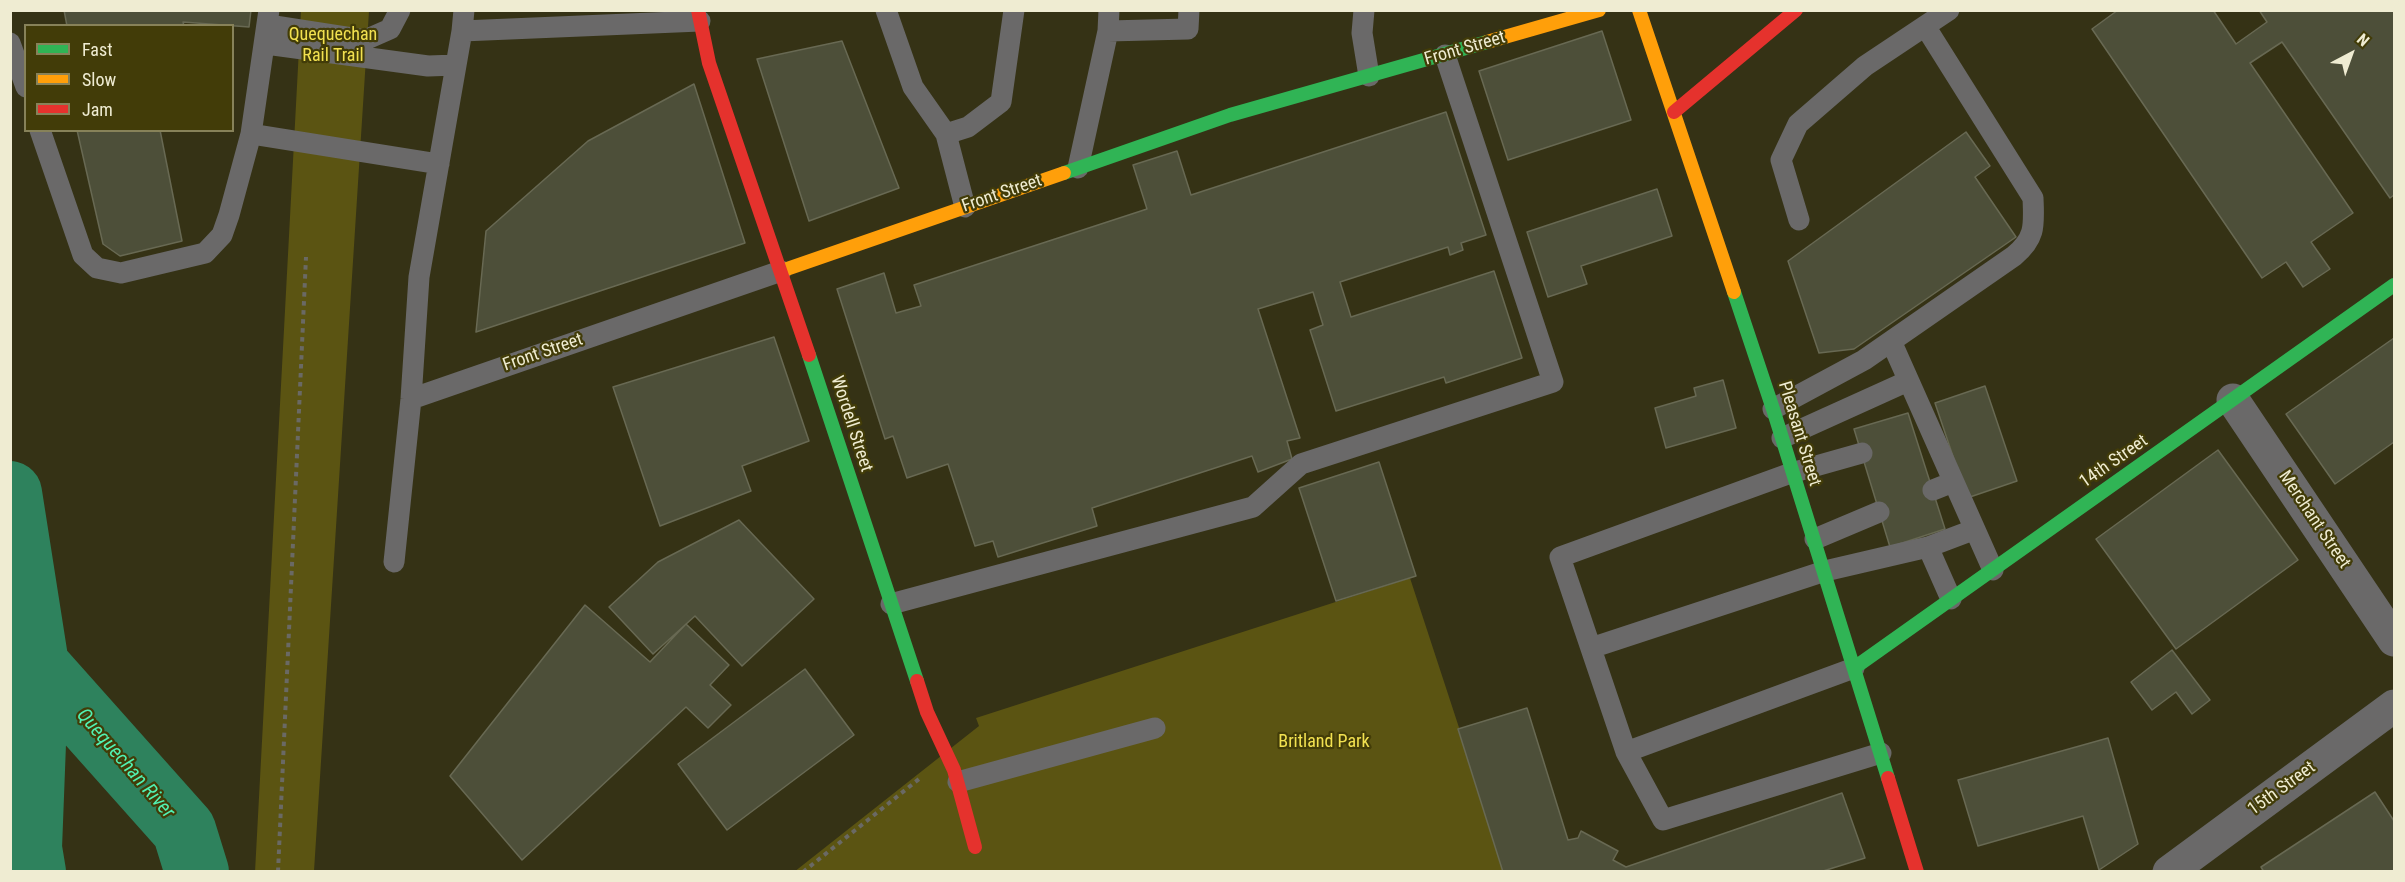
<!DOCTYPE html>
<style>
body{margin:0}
#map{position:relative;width:2405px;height:882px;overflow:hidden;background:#353215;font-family:"Roboto Condensed",sans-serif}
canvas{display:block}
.frame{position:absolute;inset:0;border:12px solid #efecd2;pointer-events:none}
.legend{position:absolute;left:24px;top:24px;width:210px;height:108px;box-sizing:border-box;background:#423c08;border:2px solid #878259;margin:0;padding:8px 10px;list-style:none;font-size:18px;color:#efecd2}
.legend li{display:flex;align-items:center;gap:12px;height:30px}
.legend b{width:30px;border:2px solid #878259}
.north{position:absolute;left:2321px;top:24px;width:60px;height:60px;-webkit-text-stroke:4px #423c08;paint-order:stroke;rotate:41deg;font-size:16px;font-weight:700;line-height:24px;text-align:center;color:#efecd2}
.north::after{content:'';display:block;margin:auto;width:21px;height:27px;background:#efecd2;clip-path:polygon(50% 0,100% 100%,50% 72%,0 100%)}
</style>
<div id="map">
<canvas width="2405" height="882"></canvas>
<div class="frame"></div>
<ul class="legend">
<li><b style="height:8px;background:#30b455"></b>Fast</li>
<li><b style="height:8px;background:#ff9f0a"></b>Slow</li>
<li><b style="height:8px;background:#e5322d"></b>Jam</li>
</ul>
<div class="north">N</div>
</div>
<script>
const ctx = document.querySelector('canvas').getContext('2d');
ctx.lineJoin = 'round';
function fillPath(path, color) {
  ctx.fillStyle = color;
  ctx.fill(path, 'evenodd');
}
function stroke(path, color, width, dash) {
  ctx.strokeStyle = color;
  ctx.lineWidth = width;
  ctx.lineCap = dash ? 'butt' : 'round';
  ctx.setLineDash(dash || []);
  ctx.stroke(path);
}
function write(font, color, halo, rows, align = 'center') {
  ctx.font = font + ' "Roboto Condensed",sans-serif';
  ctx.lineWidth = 4.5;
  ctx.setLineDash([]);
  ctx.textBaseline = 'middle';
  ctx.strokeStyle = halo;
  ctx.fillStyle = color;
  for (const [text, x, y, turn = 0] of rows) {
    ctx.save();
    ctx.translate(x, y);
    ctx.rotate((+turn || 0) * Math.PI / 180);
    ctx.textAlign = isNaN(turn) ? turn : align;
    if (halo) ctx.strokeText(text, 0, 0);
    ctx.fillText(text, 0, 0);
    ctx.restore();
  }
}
fillPath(new Path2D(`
 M301 11H369L314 871 255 872Z
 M1410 578 1506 871 794 872 979 726 976 718Z`), '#5b5412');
stroke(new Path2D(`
 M10 493 37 665 184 830 197 872
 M34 872 30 848 37 665`), '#2e825d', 64);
const building = new Path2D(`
 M64 10H251L249 27 183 22 184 26H67Z
 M2118 10H2213L2236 44 2267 22 2259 10H2394V195L2390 198 2282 42 2250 63 2353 213 2311 242 2330 269 2303 287 2286 262 2262 278 2092 29Z
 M1602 31 1631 120 1508 160 1479 71Z
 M842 41 899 188 809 221 757 59Z
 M694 84 745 243 476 332 486 231 588 141Z
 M1446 112 1486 235 1461 243 1463 250 1450 255 1448 247 1340 282 1351 317 1494 271 1522 358 1446 383 1444 377 1336 411 1310 330 1323 325 1313 292 1258 309 1300 438 1287 441 1292 459 1258 472 1252 456 1092 508 1097 526 998 557 993 541 975 546 948 464 907 478 893 436 885 439 837 289 884 273 896 313 921 306 914 285 1147 209 1133 165 1177 151 1191 195Z
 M77 130H160L182 241 120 256 103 244Z
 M1966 132 1990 166 1975 177 2016 237 1854 349 1819 353 1788 261Z
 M1657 189 1672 236 1581 266 1587 284 1548 297 1527 232Z
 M774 337 809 441 742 466 751 491 660 526 613 387Z
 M2394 338V442L2335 484 2286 414Z
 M1723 380 1736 428 1666 448 1655 408 1696 396 1694 388Z
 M1985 386 2017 481 1967 498 1935 403Z
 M1908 413 1945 529 1890 547 1854 429Z
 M2218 450 2298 560 2176 649 2096 539Z
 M1379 462 1416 576 1336 601 1299 488Z
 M739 520 814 599 742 666 695 616 653 654 609 607 658 562Z
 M585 605 650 662 686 624 729 665 710 685 731 705 708 728 686 707 522 860 450 776Z
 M2172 650 2210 700 2192 714 2176 692 2152 710 2131 682Z
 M805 669 854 735 727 830 678 764Z
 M1527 708 1568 840 1578 838 1581 831 1618 851 1613 860 1626 867 1842 793 1865 858 1820 872H1503L1458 729Z
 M2108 738 2138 844 2099 870 2083 816 1978 846 1958 780Z
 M2375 792 2394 821V872H2264L2261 867Z`);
fillPath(building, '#4d4f39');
stroke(building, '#686953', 1.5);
stroke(new Path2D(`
 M278 872 306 257
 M803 872 919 779`), '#6a6964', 4, [4.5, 4.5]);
stroke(new Path2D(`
 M886 10 913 87 946 134 965 207
 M1109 10 1108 31 1188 29 1189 10
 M1364 10 1362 33 1369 76
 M268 25 365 40 390 29 400 10
 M462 31 464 10
 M10 43 26 87
 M266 44 428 66 456 65
 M40 130 83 255 97 268 121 273 205 253 222 235 229 215 251 134 269 10
 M251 134 439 164
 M946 134 968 127 1001 102 1014 10
 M1078 168 1108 31
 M1799 220 1781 160 1798 124 1865 66 1949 10
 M1891 341 1993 570
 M411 399 781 271
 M1773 409 1864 360 2014 256C2036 238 2034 225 2033 198L1925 26
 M1782 438 1908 381
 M1933 490 1953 482
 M1815 539 1879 512
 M394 562 411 399 419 277 462 31 700 21
 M1951 599 1928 547 1973 530
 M891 604 1253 507 1301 464 1553 382 1445 55
 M1591 648 1825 571 1928 547
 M1854 668 1626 752 1560 557 1791 473 1862 453
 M1626 752 1663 820 1881 753
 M958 782 1155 728`), '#6a6969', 21);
stroke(new Path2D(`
 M2233 400 2394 640
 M2169 872 2394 706`), '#6a6969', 33);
stroke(new Path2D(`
 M1064 173 1230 115 1487 42
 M1734 292 1773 409 1888 778
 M809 355 917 681
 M1854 668 2394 285`), '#30b455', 14);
stroke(new Path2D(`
 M1639 10 1734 292
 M1487 42 1599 10
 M781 271 1064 173`), '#ff9f0a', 14);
stroke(new Path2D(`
 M698 10 709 63 809 355
 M1674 112 1796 10
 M917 681 927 712 954 770 975 847
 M1888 778 1917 872`), '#e5322d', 14);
write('18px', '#f2e150', '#423c08', [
 ["Quequechan",333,35],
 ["Rail Trail",333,56],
 ["Britland Park",1324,742]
]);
write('18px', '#efecd2', '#423c08', [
 ["Front Street",1465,49,-16],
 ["Front Street",1002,194,-19],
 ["Front Street",543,353,-19],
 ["Wordell Street",851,424,72],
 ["Pleasant Street",1799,434,73],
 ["14th Street",2114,462,-35],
 ["Merchant Street",2314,520,56],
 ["15th Street",2282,789,-36]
]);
write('italic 20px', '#51f1b2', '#423c08', [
 ["Quequechan River",125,764,49]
]);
</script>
